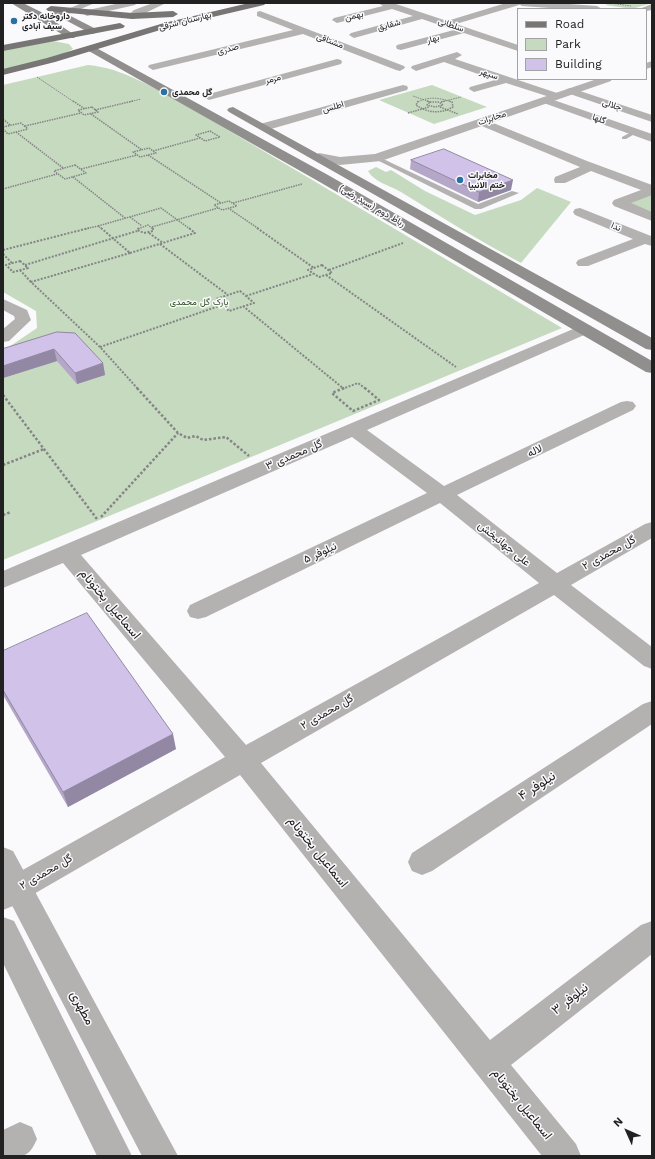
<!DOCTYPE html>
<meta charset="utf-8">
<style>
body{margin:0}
#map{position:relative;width:655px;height:1159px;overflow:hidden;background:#faf9fc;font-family:"Work Sans",sans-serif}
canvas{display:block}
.frame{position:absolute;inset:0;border:4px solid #212122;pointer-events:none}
.legend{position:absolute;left:517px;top:8px;width:130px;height:72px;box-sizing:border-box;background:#faf9fc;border:1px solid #a3a3a5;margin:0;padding:5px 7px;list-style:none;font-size:12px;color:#212122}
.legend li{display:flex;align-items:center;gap:8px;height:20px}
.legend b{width:20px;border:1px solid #a3a3a5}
.north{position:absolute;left:607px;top:1111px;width:40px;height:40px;-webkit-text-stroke:3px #faf9fc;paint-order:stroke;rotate:315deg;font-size:11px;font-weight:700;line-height:16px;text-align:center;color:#212122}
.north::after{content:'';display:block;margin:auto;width:14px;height:18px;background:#212122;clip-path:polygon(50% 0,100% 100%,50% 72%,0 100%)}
</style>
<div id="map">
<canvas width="655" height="1159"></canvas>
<div class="frame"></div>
<ul class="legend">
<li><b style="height:5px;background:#787674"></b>Road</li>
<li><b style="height:11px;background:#c5dabf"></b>Park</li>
<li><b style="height:11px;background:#d1c2e9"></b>Building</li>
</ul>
<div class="north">N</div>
</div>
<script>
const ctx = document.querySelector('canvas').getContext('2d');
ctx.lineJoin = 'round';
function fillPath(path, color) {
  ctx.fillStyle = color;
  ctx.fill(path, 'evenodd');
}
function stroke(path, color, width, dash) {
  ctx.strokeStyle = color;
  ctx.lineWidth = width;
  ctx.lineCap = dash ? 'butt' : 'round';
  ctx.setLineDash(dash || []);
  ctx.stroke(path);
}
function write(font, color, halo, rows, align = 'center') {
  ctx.font = font + ' "Work Sans",Vazirmatn,sans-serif';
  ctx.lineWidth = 3;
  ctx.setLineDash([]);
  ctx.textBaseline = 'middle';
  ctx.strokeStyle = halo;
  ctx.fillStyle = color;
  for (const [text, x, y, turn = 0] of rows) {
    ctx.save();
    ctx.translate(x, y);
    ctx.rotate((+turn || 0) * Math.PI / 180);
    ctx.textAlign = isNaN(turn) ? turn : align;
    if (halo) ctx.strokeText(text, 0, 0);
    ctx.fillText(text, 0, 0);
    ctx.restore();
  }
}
fillPath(new Path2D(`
 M611 3H652L632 9 605 5Z
 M53 41 69 44 73 49 61 55 3 70V50Z
 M88 65C123 68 153 88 184 104L562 328 3 560V351L37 328 36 311 3 292V85Z
 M432 85 487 107 434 124 379 100Z
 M376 167 386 172 391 170 425 191 475 215 521 200 537 188 571 202 521 263C480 241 441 217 401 192 391 186 374 182 368 171Z
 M652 193V214L628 204Z`), '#c5dabf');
stroke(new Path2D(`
 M610 3 631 6
 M37 77 74 102
 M413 96 430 102
 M129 102 141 99
 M418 102C428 96 441 98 452 102
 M441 102 461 97`), '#858486', 1, [1.5, 1]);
stroke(new Path2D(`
 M73 101 85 109
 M418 101 416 105C427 113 441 114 453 107L452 102 449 101
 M427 101 430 102
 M430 102H439L443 105 435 107 427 105Z
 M441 102 445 101
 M92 107 98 112 84 115 78 110Z
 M440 107 458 114
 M95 110 133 101
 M408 113 429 107
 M91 114 142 150
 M3 119 10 125
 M25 126 81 113
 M3 127 21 123 28 129
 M3 129 8 134 28 129
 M210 131 220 137 205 141 196 135Z
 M16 132 63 168
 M149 148 156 153 140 157 133 152Z
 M153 151 200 138
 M148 155 221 203
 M75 165 86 173 65 179 54 171Z
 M81 169 137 155
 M73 177 125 218
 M3 189 57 174
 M229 201 237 206 222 210 214 205Z
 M233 203 302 184
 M228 208 259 229
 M130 217 142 226
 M152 227 218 208
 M85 229 98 226
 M102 229 98 226 161 208 190 229
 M138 229 148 225 153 229`), '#858486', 1.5, [1.5, 1]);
stroke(new Path2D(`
 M101 228 130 253
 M139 228 137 230 144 233 153 231V228
 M257 228 314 268
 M149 233 163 243
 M160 244 228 295
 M3 250 89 228
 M130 253 31 282 100 347 138 389
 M130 253 195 233 189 228
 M3 254 12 263
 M20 261 28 268 13 272 6 265Z
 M25 265 137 231
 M322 265 332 273 319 277 308 270Z
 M20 270 31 282
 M329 270 403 243
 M326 275 456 367
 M240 291 254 303 229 311 216 299Z
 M246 296 313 274
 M243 306 344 389
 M100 347 222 305
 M342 389 358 383 366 389`), '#858486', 2, [2, 1.5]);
stroke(new Path2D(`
 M137 388 178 433 187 438 196 436 203 440 226 437 249 456
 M344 388 332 393 353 411 379 400 365 388
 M3 395 97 519
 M3 465 44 449
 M3 515 11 512
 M101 517 178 433`), '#858486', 2.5, [2.5, 2]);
fillPath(new Path2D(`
 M633 131 638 132 626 139H622V137Z
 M375 157H379L478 204 512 191 519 193 481 209H475L375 159Z`), '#b3b2b0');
fillPath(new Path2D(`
 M82 3H95L71 13 68 14 63 11Z
 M153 3H166L135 18 132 19 127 16 134 10Z
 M378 3 396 4 447 21 506 3H521L519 5 456 24 518 45V51L464 33 401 50 397 49 396 47 397 45 454 30 422 19 354 38 349 35 351 33 413 16 392 9 337 23 332 20 334 18 383 6Z
 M260 11 404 66 405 68 400 71 396 70 303 34 153 70 148 67 149 65 293 30 257 16V12Z
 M457 52 462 55 455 59 560 94 562 96 556 99 506 83 474 92 469 89 470 87 495 80 444 62 416 71 411 68 412 66Z
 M337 59 341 60 342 62 341 64 209 100 203 97 205 95Z
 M403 85 407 86 408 88 407 90 264 131 258 127 260 124Z
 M571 88 652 115V122L567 93 566 91 567 89Z
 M545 97 652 134V142L541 102 539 100Z
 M481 118 587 161 652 185V195L631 203 652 212V221L614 206 612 203 614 200 641 190 591 171 565 183H555L554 180 555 177 580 167 477 124 475 122Z
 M580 208 651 236 652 246 645 244 588 266H578L576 263 578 260 633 239 575 215 573 212 575 209Z
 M585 324 591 326 593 329 591 332 367 430 444 486 621 402 627 401 633 402 636 406 633 410 457 495 557 573 645 524 652 522V538L571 585 652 647V669L644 666 554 595 261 763 490 1040 641 925 652 921V954L511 1065 576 1144 581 1156H542L240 775 13 906 3 910V881L225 757 63 563 3 588V571ZM352 437 427 493 190 605 187 611 190 617 198 619 206 617 440 503 539 583 246 745 81 555Z
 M652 701V724L432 871 422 875 412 871 408 862 412 853 643 704Z
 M20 1122 32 1127 37 1139C28 1159 24 1156 3 1156V1130Z`), '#b3b2b0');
fillPath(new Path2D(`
 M120 3H137L135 5 87 16 82 13 84 11Z
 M517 3H556L597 6 602 9H563L522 6Z
 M652 4V10L646 11V9H639Z
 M652 61V67L646 69V63Z
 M597 79H612L611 81 381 161 340 165 315 160 313 157 319 153 340 157 375 154Z
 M3 299 27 310 31 320 9 341 3 342V329L15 319 14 316 3 310Z
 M3 847 13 851 178 1156H142L3 888Z
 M3 917 14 921 132 1156H97L3 963Z`), '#b3b2b0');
fillPath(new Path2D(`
 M11 3H23L41 12 76 36 74 38H68Z
 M55 8 96 29 98 31 93 34 90 33 52 13V9Z
 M91 45 328 175 652 361V373L646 372 318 181 87 50 86 48Z
 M233 107 652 338V350L646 349 229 112 227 110 229 108Z`), '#918f8d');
fillPath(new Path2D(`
 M249 3H266L264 5 170 27 55 62 3 75V69L47 58 164 23Z
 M51 6 132 13 173 11 178 14 173 17 132 19 48 11 46 9Z
 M120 23 125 26 123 28 3 51V45Z`), '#787674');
fillPath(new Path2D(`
 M411 160 511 190 478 202 410 169Z
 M57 332 103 363 105 375 77 384 57 361 3 378Z
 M3 651 176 749 68 807 3 695Z`), '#b4a7c8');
fillPath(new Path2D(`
 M513 180 511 190 478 202 479 192Z
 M54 349 57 361 3 378V366Z
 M103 363 105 375 77 384 75 373Z
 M173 734 176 749 68 807 63 792Z`), '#9288a3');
const building = new Path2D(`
 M444 149 513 180 479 192 411 160Z
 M57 332 75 333 103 363 75 373 54 349 3 366V349Z
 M87 613 173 734 63 792 3 690V651Z`);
fillPath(building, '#d1c2e9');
stroke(building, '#9288a3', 1);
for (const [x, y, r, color] of [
 [14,21,4,"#2a70a5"],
 [164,92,4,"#2a70a5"],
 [460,180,4,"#2a70a5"]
]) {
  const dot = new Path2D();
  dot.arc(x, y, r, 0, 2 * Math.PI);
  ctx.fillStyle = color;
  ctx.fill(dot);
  stroke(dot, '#faf9fc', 1.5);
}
write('bold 9px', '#212122', '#faf9fc', [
 ["داروخانه دکتر",22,16],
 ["سیف آبادی",22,26],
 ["گل محمدی",172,92],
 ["مخابرات",468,175],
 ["ختم الانبیا",468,185]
], 'left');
write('9px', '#212122', '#faf9fc', [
 ["بهمن",354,16,-14],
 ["بهارستان شرقی",185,21,-14],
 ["شقایق",389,25,-15],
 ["سلطانی",451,25,19],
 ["بهار",433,39,-15],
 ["مشتاقی",330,41,21],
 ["صدری",228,49,-14],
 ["سپهر",489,74,19],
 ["مرمر",273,79,-15],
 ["جلالی",612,105,19],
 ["اطلس",333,107,-16],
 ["مخابرات",492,118,-19],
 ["گلها",599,119,20],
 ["رباط دوم (سید رضی)",372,206,30],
 ["ندا",616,227,23]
]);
write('9px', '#294d1c', '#faf9fc', [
 ["پارک گل محمدی",199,302]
]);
write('11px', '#212122', '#faf9fc', [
 ["لاله",535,451,-26],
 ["گل محمدی ۳",294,455,-23],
 ["علی جهانبخش",504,544,39],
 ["نیلوفر ۵",320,553,-25],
 ["گل محمدی ۲",609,553,-29],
 ["گل محمدی ۲",327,712,-30],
 ["گل محمدی ۲",46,872,-30]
]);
write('13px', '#212122', '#faf9fc', [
 ["اسماعیل بختونام",110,604,50],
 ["نیلوفر ۴",537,786,-33],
 ["اسماعیل بختونام",318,852,51],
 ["نیلوفر ۳",570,999,-38],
 ["مطهری",82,1008,62],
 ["اسماعیل بختونام",522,1104,51]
]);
</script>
